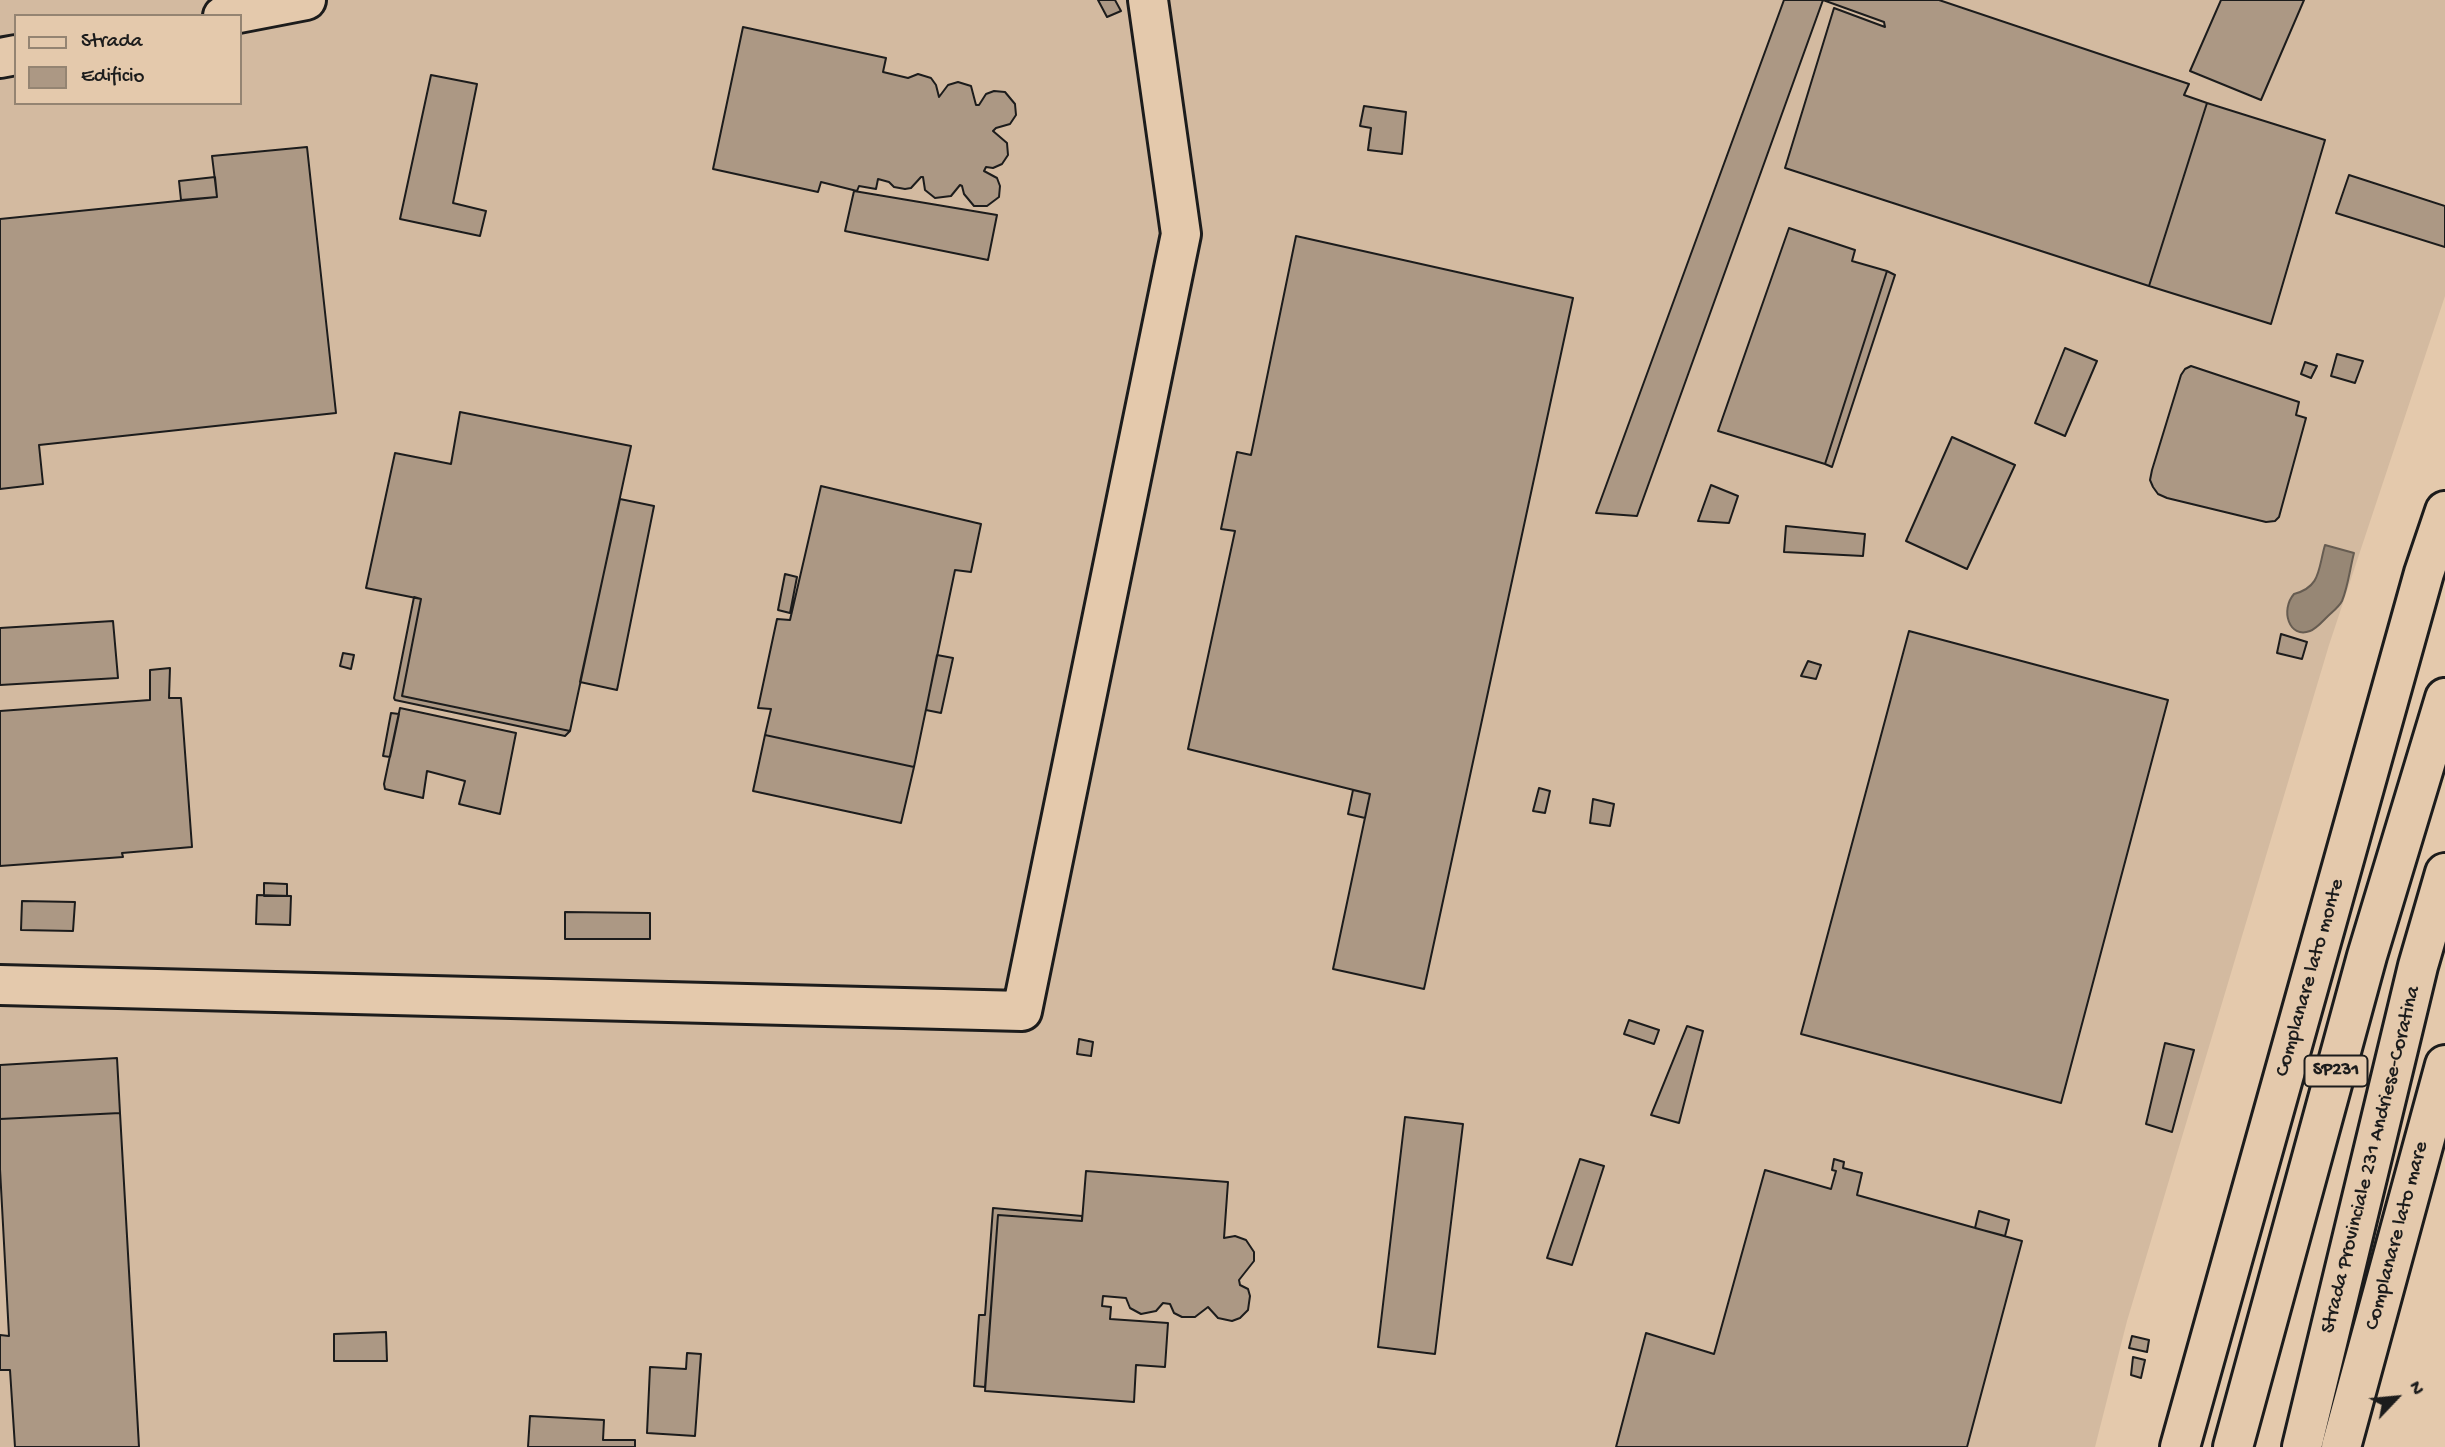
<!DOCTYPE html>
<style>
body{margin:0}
#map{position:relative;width:2445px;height:1447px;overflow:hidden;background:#e4c9ac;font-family:"Gochi Hand",sans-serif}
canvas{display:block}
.legend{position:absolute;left:14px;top:14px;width:228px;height:91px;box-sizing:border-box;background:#e4c9ac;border:2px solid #948472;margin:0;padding:9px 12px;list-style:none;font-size:21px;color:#1c1c1c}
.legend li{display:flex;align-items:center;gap:14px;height:35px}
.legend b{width:35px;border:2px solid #948472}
.north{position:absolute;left:2361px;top:1363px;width:70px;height:70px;-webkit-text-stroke:5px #e4c9ac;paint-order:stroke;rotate:64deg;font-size:19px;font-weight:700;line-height:28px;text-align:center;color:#1c1c1c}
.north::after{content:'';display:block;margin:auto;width:24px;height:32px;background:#1c1c1c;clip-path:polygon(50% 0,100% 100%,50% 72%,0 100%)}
</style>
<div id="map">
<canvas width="2445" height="1447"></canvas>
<ul class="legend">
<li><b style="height:9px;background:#e4c9ac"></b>Strada</li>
<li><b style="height:19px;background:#ac9884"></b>Edificio</li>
</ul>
<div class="north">N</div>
</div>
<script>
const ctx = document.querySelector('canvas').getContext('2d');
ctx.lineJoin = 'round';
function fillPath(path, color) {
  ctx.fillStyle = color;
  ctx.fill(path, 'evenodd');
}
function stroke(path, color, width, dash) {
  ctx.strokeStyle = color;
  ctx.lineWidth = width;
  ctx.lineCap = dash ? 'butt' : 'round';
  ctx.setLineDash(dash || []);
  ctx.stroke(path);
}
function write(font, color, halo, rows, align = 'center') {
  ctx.font = font + ' "Gochi Hand",sans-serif';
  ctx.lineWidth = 5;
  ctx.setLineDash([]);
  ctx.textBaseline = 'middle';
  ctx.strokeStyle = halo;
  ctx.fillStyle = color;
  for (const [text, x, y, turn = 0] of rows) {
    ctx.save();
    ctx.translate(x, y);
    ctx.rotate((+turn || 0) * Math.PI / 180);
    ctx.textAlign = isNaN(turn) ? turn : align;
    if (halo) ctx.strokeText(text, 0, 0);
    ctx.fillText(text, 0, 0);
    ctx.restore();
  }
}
fillPath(new Path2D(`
 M0 0H2445V296L2329 645 2127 1321 2095 1447H0ZM16 16H240V103H16Z`), '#d3baa0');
const water = new Path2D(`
 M2325 545 2354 553C2350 568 2348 587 2342 601 2339 607 2332 612 2327 617 2322 622 2316 629 2310 631 2289 639 2280 610 2294 594 2321 587 2318 569 2325 545Z`);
fillPath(water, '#978775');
stroke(water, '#665c51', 2);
const building = new Path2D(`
 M1098 0H1115L1121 11 1107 17Z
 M1784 0H1939L2189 84 2184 95 2207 103 2149 286 1785 168 1834 8 1885 27 1884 22 1823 0 1637 516 1596 513Z
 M2221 0H2304L2261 100 2190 71Z
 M743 27 886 58 883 72 908 78 918 74 931 78 936 85 939 97 948 85 958 82 971 86 976 105H979L986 94 994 91 1005 92 1015 104 1016 115 1010 124 996 128 993 131 1007 143 1008 155 1002 164 993 168 986 167 984 171 997 178 1000 186 999 197 987 206H974L964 194 962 186 960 185 951 196 935 198 925 190 923 177H921L911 188 905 189 894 187 889 182 878 179 876 189 859 186 857 191 821 182 818 192 713 169Z
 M431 75 477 84 453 203 486 211 480 236 400 219Z
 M2207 103 2325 140 2271 324 2149 286Z
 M1364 106 1406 112 1402 154 1368 150 1371 128 1360 126Z
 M307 147 336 413 39 445 43 484 0 489V219L217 197 212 156Z
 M2349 175 2445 206V247L2336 213Z
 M215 177 217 197 181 200 179 181Z
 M854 191 997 215 988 260 845 231Z
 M1789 228 1855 250 1852 261 1887 271 1825 464 1718 431Z
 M1296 236 1573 298 1424 989 1333 969 1370 794 1188 749 1235 531 1221 529 1237 452 1251 455Z
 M1887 271 1895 275 1832 467 1825 464Z
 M2065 348 2097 361 2065 436 2035 423Z
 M2337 354 2363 361 2355 383 2331 376Z
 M2305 362 2317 366 2311 378 2301 374Z
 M2191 366 2299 402 2296 415 2306 418 2279 517 2275 521 2266 522 2167 498 2158 494 2153 487 2150 480 2152 470 2181 375 2185 369Z
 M460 412 631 446 570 731 402 696 421 599 366 588 395 453 451 464Z
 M1952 437 2015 465 1967 569 1906 541Z
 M1711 485 1738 496 1729 523 1698 521Z
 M821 486 981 524 971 572 955 570 914 767 765 735 771 709 758 708 777 619 790 620Z
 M620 499 654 506 617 690 580 682Z
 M1786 526 1865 534 1863 556 1784 552Z
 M785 574 797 577 790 613 778 610Z
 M414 597 421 599 402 696 570 731 565 736 395 700 394 698Z
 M113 621 118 678 0 685V628Z
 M1909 631 2168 700 2061 1103 1801 1034Z
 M2281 634 2307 642 2302 659 2277 653Z
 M343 653 354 655 351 669 340 666Z
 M937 655 953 658 941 713 926 710Z
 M1808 661 1821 665 1816 679 1801 676Z
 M170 668 169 698H181L192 847 122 853 123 857 0 866V711L150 700V670Z
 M400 708 516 733 500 814 459 804 465 781 427 771 423 798 385 789 384 784Z
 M391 713 399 714 390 757 383 756Z
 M765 735 914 767 901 823 753 791Z
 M1539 788 1550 791 1545 813 1533 811Z
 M1353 790 1370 794 1365 818 1348 814Z
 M1593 799 1614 804 1610 826 1590 823Z
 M264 883 287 884V896H264Z
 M257 895 291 896 290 925 256 924Z
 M22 901 75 902 73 931 21 930Z
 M565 912 650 913V939H565Z
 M1629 1020 1659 1030 1654 1044 1624 1034Z
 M1687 1026 1703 1031 1679 1123 1651 1115Z
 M1079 1039 1093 1042 1091 1056 1077 1054Z
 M2165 1043 2194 1050 2172 1132 2146 1124Z
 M117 1058 120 1113 0 1119V1065Z
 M120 1113 139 1447H15L10 1370H0V1335L9 1336 0 1169V1119Z
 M1405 1117 1463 1124 1435 1354 1378 1347Z
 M1580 1159 1604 1166 1572 1265 1547 1258Z
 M1834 1159 1844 1162 1843 1168 1862 1173 1857 1195 2022 1241 1967 1447H1616L1646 1333 1714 1354 1765 1170 1831 1189 1836 1171 1832 1170Z
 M1086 1171 1228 1182 1224 1238 1235 1236 1246 1240 1254 1252V1261L1239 1280 1240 1285 1248 1289 1250 1296 1248 1310 1240 1318 1232 1321 1218 1318 1208 1307 1195 1317H1182L1174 1313 1170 1304 1163 1303 1156 1311 1141 1314 1130 1308 1126 1298 1103 1296 1102 1306 1111 1307 1110 1319 1168 1323 1165 1367 1136 1365 1134 1402 985 1391 998 1215 1082 1221Z
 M993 1208 1082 1216V1221L998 1215 985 1387 974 1386 979 1315H985Z
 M1979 1211 2009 1220 2005 1236 1975 1228Z
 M386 1332 387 1361H334V1334Z
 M2132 1336 2149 1340 2147 1352 2129 1348Z
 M687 1353 701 1354 695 1436 647 1433 650 1367 686 1369Z
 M2133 1357 2145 1360 2141 1378 2131 1375Z
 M530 1416 604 1420 603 1440H635V1447H528Z`);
fillPath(building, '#ac9884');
stroke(building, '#1c1c1c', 2);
const minor = new Path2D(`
 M223 16 306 0
 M0 58 16 55
 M0 985 1022 1011 1181 234 1148 0`);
const tertiary = new Path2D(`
 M2180 1447 2424 573 2445 511
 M2341 1447 2445 1065`);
const trunk = new Path2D(`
 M2233 1447 2367 956 2445 698
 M2302 1447 2418 966 2445 873`);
stroke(minor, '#1c1c1c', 44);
stroke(tertiary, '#1c1c1c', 44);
stroke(trunk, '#1c1c1c', 44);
stroke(minor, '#e4c9ac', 38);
stroke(tertiary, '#e4c9ac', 38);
stroke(trunk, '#e4c9ac', 38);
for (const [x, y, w] of [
 [2336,1071,63]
]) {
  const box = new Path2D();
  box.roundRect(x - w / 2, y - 15.5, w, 31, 5);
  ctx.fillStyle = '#e4c9ac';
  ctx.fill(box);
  stroke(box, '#1c1c1c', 2);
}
write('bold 19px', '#1c1c1c', null, [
 ["SP231",2336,1071]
]);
write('21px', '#1c1c1c', '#e4c9ac', [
 ["Complanare lato monte",2311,978,-74],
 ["Strada Provinciale 231 Andriese-Coratina",2372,1160,-76],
 ["Complanare lato mare",2398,1236,-75]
]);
</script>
